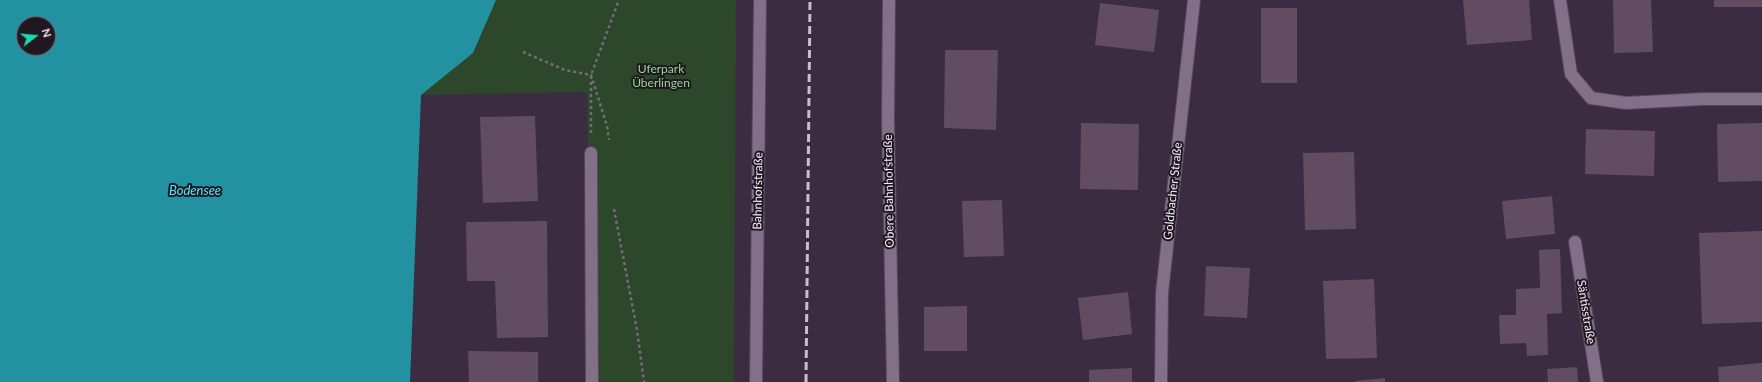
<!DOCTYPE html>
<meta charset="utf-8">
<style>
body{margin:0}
#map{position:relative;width:1762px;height:382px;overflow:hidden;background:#3c2c42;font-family:Lato,sans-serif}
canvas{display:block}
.north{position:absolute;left:16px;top:16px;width:40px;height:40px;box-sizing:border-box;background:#1f1722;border:1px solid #756c79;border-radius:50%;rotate:74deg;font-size:11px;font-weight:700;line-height:16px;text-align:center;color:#f7ecfb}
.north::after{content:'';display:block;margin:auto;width:14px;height:18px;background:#21d5af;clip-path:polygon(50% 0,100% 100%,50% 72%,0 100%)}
</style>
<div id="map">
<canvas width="1762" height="382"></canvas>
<div class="north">N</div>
</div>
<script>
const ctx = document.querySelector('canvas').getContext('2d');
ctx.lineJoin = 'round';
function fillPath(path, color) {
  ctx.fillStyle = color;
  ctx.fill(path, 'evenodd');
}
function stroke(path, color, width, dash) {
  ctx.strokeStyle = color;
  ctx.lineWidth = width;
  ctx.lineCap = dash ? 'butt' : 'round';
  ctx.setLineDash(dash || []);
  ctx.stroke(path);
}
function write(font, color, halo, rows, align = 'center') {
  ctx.font = font + ' Lato,sans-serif';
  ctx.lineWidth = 4;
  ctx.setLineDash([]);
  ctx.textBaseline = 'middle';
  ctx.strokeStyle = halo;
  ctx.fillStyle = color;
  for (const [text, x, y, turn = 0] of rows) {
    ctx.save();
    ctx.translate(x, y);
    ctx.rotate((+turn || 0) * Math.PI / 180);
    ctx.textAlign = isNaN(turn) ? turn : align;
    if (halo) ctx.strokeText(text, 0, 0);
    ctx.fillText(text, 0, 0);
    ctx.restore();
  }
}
fillPath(new Path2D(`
 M496 0H736L734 382H591L587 92 421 95 473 53Z`), '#2c4729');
fillPath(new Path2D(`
 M0 0H496L473 53 421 95 410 382H0ZM24 24H48V48H24Z`), '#2392a0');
fillPath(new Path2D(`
 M1463 0H1529L1532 40 1467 45Z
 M1613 0H1651L1653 52 1614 53Z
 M1714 0H1762V7H1714Z
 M1100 3 1159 10 1154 52 1095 45Z
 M1261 8H1297V83H1261Z
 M945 50H998L996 130 944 128Z
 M535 116 538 201 483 203 480 117Z
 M1081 123 1139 124 1138 190 1080 189Z
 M1762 123V181L1718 182 1717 124Z
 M1586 129 1655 131 1654 176 1585 174Z
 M1354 152 1356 229 1305 230 1303 153Z
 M1552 196 1555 234 1506 239 1502 201Z
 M1002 200 1004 256 964 257 962 201Z
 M547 221 548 337 497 338 495 281H467L466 222Z
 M1762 231V322L1702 324 1699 233Z
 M1560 249 1562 313 1547 314 1548 355 1527 356 1526 343 1500 344 1499 315H1516V289L1540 288 1539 250Z
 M1206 266 1250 268 1247 318 1204 316Z
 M1374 279 1377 358 1326 359 1323 281Z
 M1128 292 1132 334 1083 340 1078 298Z
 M967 306V351H924V307Z
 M468 351 538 352V382H469Z
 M1762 363V382H1719L1718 367Z
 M1577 367 1578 382H1548L1547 369Z
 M1132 368V382H1089V370Z
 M1385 378V382H1356L1355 381Z`), '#624c62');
const service = new Path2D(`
 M1560 0 1571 74 1591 98 1626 103 1702 99H1762`);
const minor = new Path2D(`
 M889 0 888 120 893 382
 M591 153 592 382
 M1575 242 1597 382
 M1161 382 1162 293 1194 0`);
const tertiary = new Path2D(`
 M756 382 760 0`);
stroke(service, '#56485b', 14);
stroke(minor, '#56485b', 14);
stroke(tertiary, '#56485b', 14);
stroke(new Path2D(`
 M523 52 565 70 591 75 607 126 609 140
 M591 133V75L619 0
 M614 209 637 330 644 382`), '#78697d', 2.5, [3, 3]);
stroke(service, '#826f88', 12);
stroke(minor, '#826f88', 12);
stroke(tertiary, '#826f88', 12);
stroke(new Path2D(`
 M806 382 810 0`), '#c9bdce', 3, [8, 4]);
write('12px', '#94d98c', '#1f1722', [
 ["Uferpark",661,69],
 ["Überlingen",661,83]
]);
write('12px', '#f7ecfb', '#1f1722', [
 ["Bahnhofstraße",758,191,-89],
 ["Obere Bahnhofstraße",889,191,-91],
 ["Goldbacher Straße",1173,191,-84],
 ["Säntisstraße",1586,312,81]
]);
write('italic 13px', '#54e8fc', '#1f1722', [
 ["Bodensee",195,191]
]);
</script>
